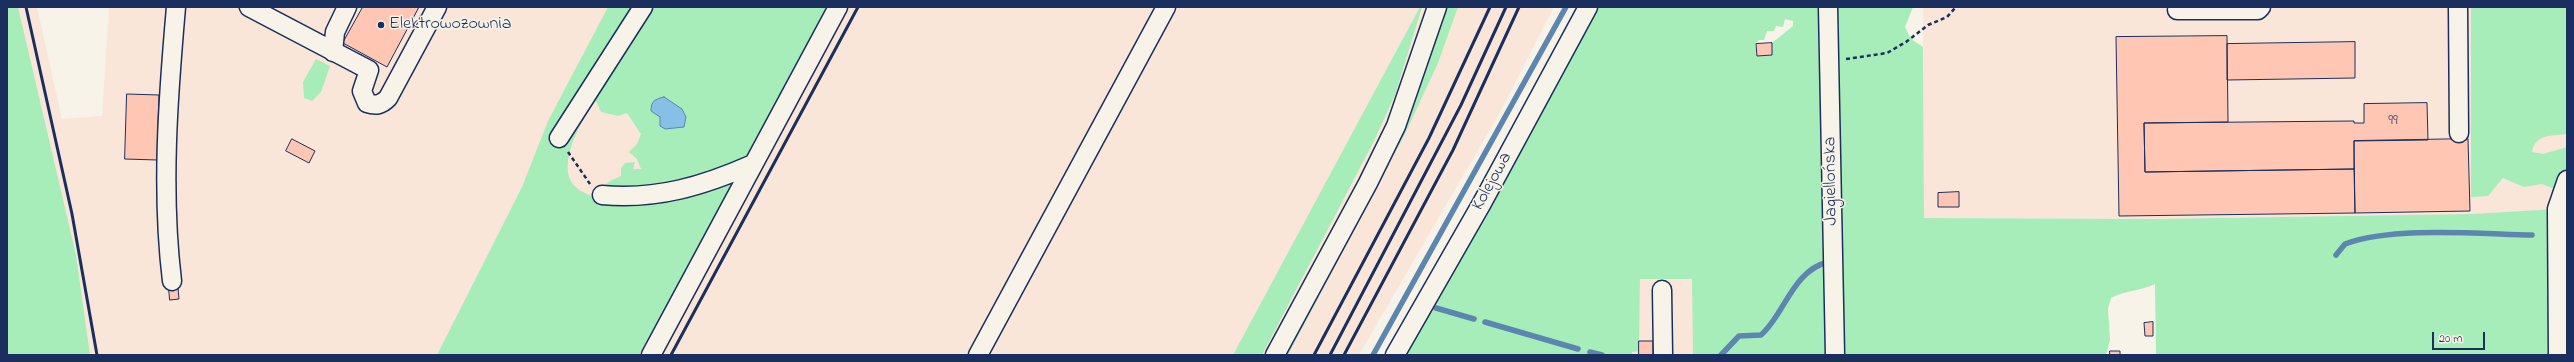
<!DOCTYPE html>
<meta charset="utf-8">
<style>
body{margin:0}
#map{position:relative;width:2574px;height:362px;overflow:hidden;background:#f7f3e8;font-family:"Indie Flower",sans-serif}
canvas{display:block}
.frame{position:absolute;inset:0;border:8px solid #1b2f5e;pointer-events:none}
.scale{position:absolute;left:2432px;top:332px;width:53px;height:18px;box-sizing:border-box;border:2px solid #1b2f5e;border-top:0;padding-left:5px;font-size:12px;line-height:14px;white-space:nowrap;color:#1b2f5e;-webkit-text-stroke:3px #f7f3e8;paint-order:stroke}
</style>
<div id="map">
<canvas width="2574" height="362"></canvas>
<div class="frame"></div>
<div class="scale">20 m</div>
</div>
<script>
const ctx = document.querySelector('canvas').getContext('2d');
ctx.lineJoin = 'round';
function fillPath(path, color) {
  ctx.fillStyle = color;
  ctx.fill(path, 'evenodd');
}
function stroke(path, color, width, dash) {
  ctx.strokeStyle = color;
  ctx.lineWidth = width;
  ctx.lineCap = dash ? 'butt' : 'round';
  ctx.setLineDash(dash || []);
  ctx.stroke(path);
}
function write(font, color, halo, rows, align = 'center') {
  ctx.font = font + ' "Indie Flower",sans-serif';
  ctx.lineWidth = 3;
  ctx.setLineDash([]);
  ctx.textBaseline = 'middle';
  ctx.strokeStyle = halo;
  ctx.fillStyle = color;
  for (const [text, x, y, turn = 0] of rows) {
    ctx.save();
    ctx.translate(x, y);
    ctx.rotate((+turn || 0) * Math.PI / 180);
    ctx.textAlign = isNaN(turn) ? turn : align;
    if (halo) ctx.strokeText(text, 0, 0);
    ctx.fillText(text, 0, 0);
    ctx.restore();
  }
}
fillPath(new Path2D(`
 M12 7H37L62 119 102 116 109 7H1554L1500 112 1359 355H82Z
 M1923 7H2567V209L2471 214 2154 219 1924 218Z
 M1640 279H1693V355H1632V352L1639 350Z`), '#f9e6d8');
fillPath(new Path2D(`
 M7 7H18L76 255 90 355H7Z
 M608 7H828L639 355H437L522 187 548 121ZM596 101 601 112 618 116 627 113 641 134 637 144 629 152 637 159 641 169H633L635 162 625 163 621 168V176L610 181 593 197C588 194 581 192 577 188 553 169 582 118 596 101ZM676 105 682 109 678 128 660 126V117Z
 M1420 7H1422L1395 95 1374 141 1262 355H1233Z
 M1446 7H1458L1438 63 1405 134 1288 355H1285L1402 133 1415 103Z
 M1595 7H1825L1830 355H1693L1692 279H1640L1639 351 1632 352V355H1400ZM1785 19 1793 21V26L1772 43V55L1757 56 1755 44 1759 40H1764L1767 31H1774L1776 26 1783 27Z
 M1832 7H1913L1905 27 1911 39 1923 47 1924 218 2154 219 2471 214 2557 209 2552 355H2156L2155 284C2141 291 2125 290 2111 298L2108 309 2110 340 2106 355H1839Z
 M2471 7H2567V134C2552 136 2535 134 2532 152L2543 154 2567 147V167L2556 190 2542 184 2524 187 2503 178 2488 196 2471 197Z
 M316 59 330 66 321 92 312 101 304 98 303 82Z`), '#a6edb9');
const water = new Path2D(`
 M664 97 682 109 686 117 684 127 665 129 660 126V117L651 111C651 101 655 99 664 97Z`);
fillPath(water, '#87c0e6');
stroke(water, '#5c86b0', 1);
stroke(new Path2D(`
 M2336 255 2345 244C2392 226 2480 234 2532 235
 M1436 308 1474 319
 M1485 322 1578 349
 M1590 352 1602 355
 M1373 355 1566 7
 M1721 355 1739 336 1761 335C1785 314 1792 271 1828 262`), '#5c86b0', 5.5);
const building = new Path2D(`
 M363 7H419L387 67 343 43Z
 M2227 36 2228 122 2144 123 2145 172 2354 169 2355 213 2119 216 2116 37Z
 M2355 42V78L2227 80V44Z
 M1772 43V55L1757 56 1756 44Z
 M127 94 159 95 157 160 125 159Z
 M2427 103 2428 140 2354 141V169L2145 172 2144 123 2354 121V123H2364V104Z
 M292 139 315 151 309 163 286 151Z
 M2468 139 2470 211 2355 213 2354 141Z
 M1959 192V207H1938V193Z
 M169 288H178L179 299 170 300Z
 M2153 322V336H2145L2144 323Z
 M1639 341H1653V355H1639Z
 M2110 351H2120V355H2110Z`);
fillPath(building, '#ffc7b3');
stroke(building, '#1b2f5e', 1);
const minor = new Path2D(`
 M249 7 369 70 362 91 367 103C376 106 381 105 388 98L437 7
 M1828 7 1835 355
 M2458 7 2459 133
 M2177 10H2258L2261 7
 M333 52 335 32 347 7
 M559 138 643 7
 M602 195C657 200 703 186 753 164
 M172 281C161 191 168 98 176 7
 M1662 290 1663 355
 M651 355 838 7
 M978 355 1166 7
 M1275 355 1368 183 1396 126 1437 7
 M1395 355 1482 203 1588 7
 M2558 355 2557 209 2567 180`);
stroke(minor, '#1b2f5e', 21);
stroke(new Path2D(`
 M1846 59 1887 53 1906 42 1928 25 1947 17 1956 7
 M568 152 590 184`), '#1b2f5e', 2.5, [4, 3]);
stroke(minor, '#f7f3e8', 18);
stroke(new Path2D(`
 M26 7 72 214 97 355
 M671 355 858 7
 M1314 355 1429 138 1490 7
 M1330 355 1461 105 1506 7
 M1344 355 1453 150 1519 7`), '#1b2f5e', 3);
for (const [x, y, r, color] of [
 [381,25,4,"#1b2f5e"]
]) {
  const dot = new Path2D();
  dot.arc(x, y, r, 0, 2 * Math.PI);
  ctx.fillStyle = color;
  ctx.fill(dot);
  stroke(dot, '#f7f3e8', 1.5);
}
write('16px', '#545573', null, [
 ["99",2393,121]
]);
write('18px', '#1b2f5e', '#f7f3e8', [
 ["Elektrowozownia",389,25]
], 'left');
write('18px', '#1b2f5e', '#f7f3e8', [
 ["Jagiellońska",1832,181,-91],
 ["Kolejowa",1493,182,-61]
]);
</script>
